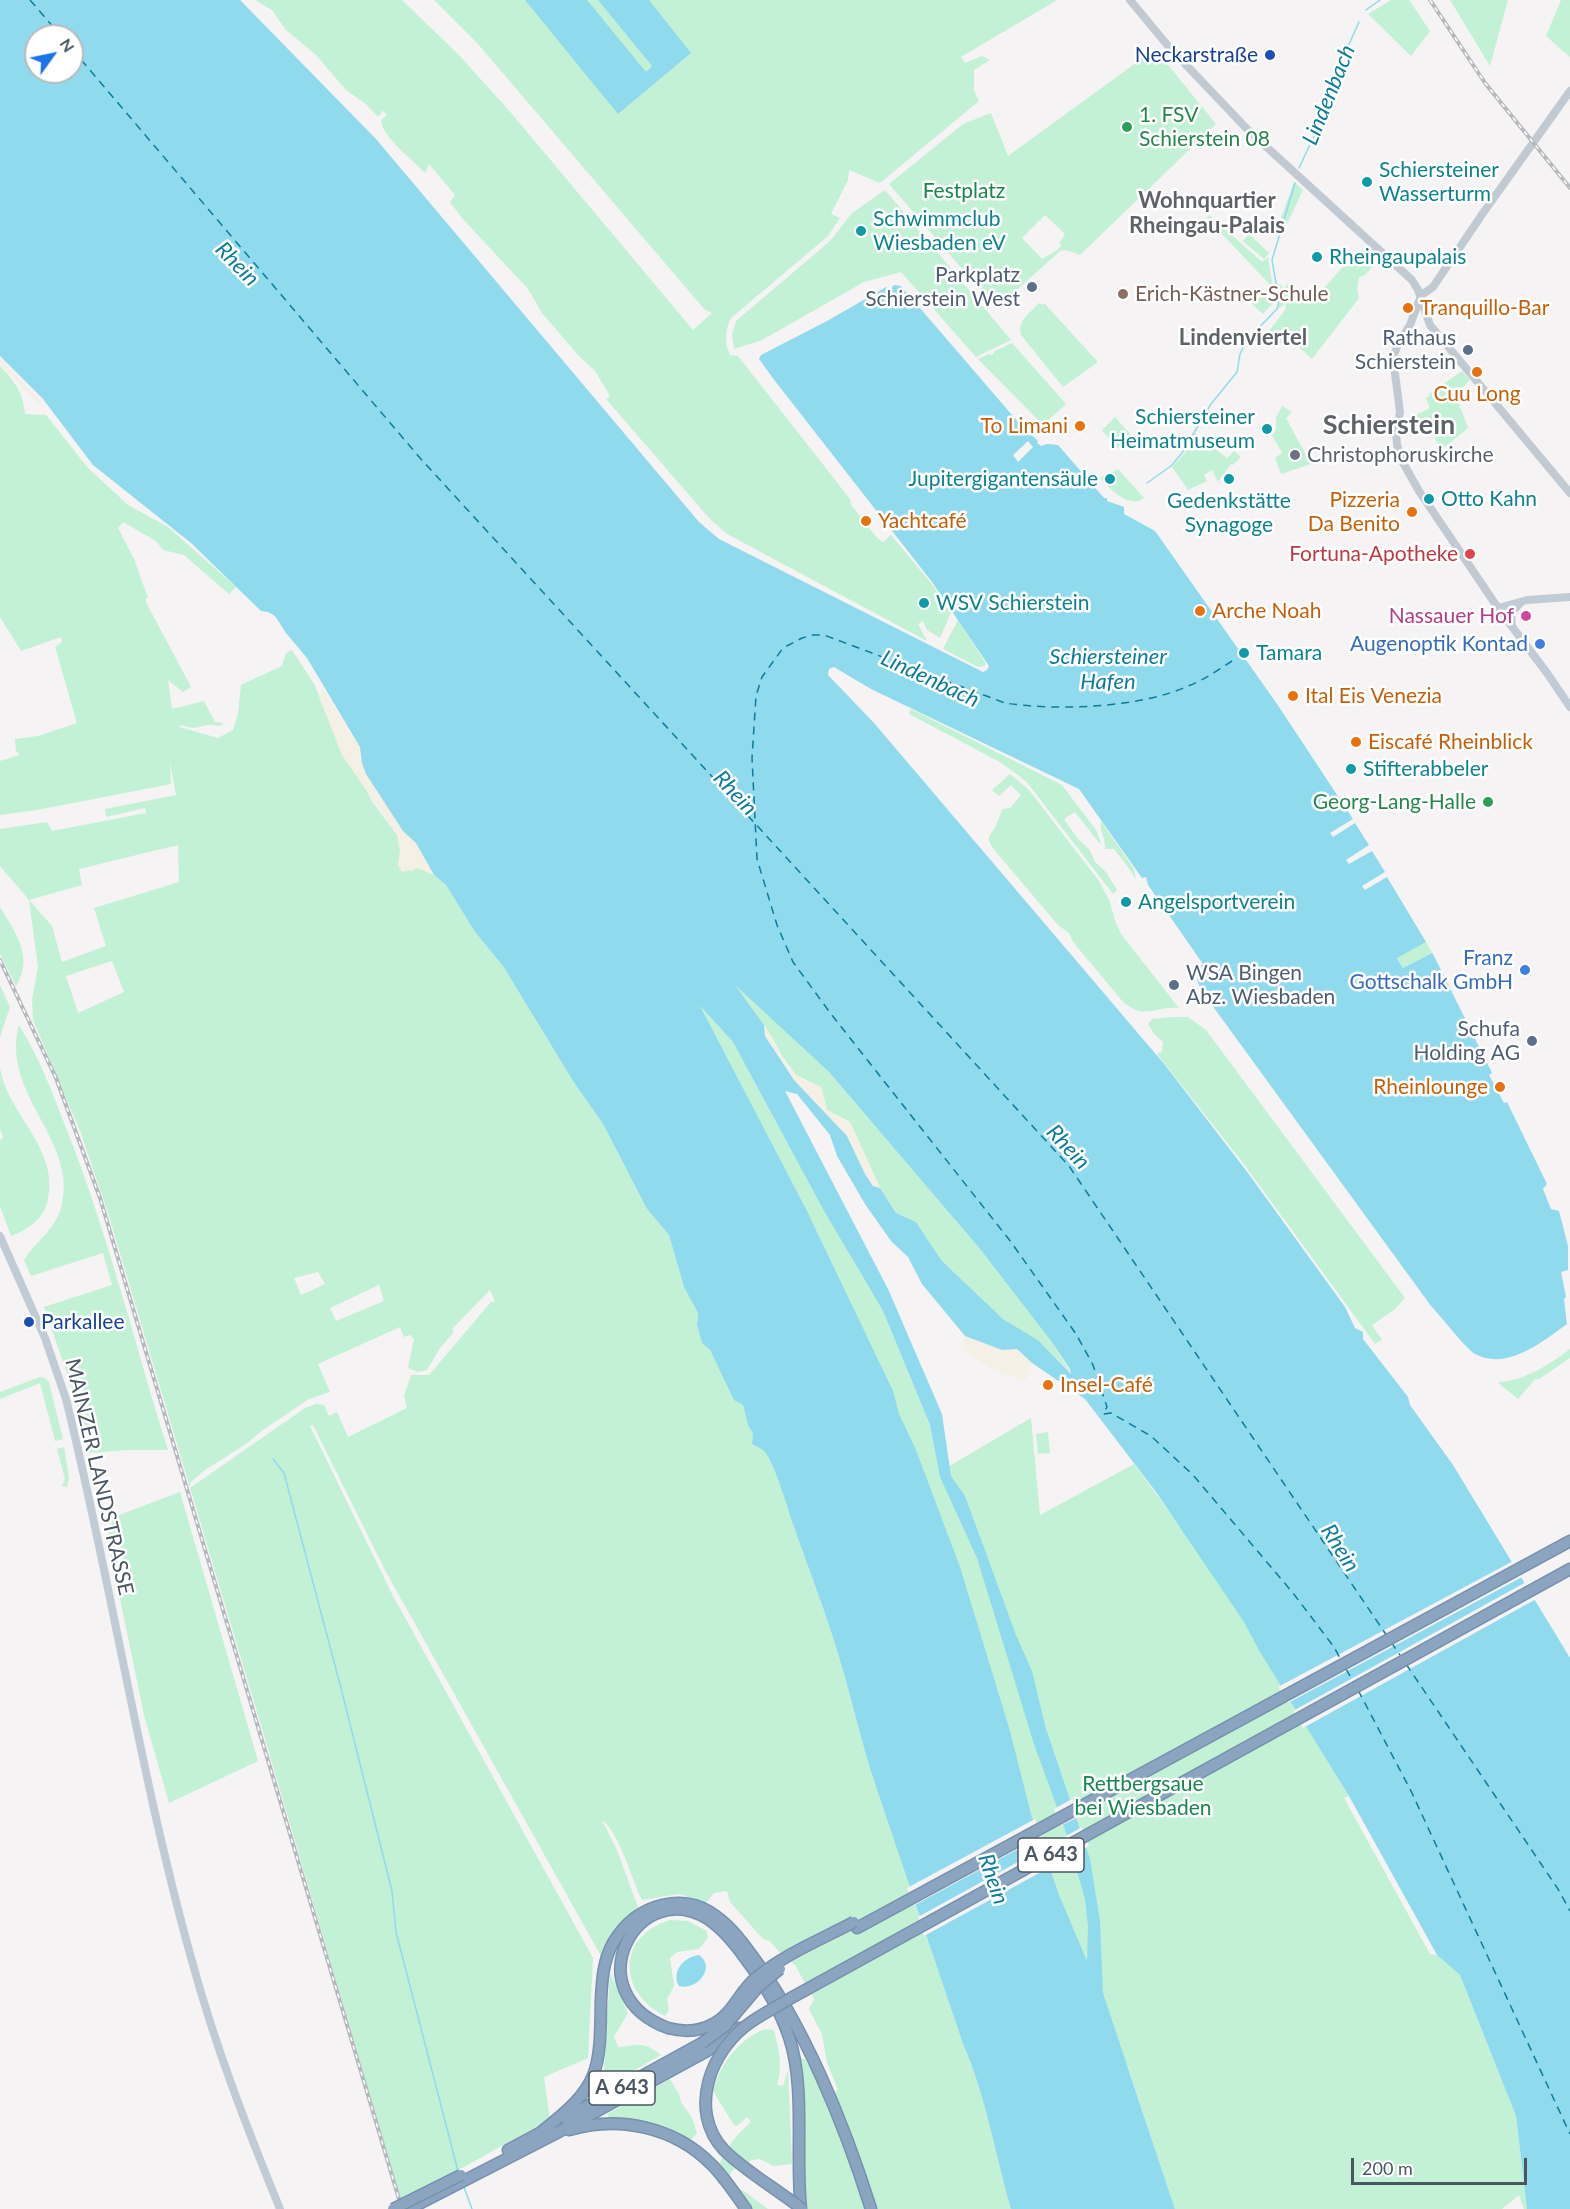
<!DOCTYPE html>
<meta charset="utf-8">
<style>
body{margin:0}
#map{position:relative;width:1570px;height:2209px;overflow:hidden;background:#f5f3f3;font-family:Lato,sans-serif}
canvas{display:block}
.north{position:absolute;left:24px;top:24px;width:60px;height:60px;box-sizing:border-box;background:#fff;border:2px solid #b7bbc0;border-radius:50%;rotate:57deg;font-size:16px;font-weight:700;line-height:24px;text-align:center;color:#4a5661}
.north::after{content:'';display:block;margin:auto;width:21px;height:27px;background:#1a73e8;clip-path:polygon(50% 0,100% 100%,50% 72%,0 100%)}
.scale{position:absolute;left:1351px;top:2158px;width:176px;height:27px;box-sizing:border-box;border:3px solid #4a5661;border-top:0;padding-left:8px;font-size:18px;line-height:21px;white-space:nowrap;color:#4a5661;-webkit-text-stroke:4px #fff;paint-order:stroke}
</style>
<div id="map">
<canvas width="1570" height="2209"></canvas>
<div class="north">N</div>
<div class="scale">200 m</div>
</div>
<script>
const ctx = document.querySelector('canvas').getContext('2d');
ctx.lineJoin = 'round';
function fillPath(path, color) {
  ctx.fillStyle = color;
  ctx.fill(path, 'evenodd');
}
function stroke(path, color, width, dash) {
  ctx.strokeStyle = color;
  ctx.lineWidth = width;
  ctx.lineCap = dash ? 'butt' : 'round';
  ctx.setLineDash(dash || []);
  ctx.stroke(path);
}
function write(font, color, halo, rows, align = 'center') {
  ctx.font = font + ' Lato,sans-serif';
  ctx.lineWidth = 5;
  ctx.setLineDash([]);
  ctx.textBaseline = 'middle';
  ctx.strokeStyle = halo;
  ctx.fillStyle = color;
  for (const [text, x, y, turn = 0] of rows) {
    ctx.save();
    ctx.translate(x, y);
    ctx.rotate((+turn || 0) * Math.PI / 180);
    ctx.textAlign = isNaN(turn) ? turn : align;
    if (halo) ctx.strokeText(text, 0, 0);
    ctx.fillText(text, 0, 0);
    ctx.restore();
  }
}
fillPath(new Path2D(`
 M255 0H402L459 55 512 114 693 330 712 313 705 310 478 44 434 0H1057L961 57 965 63 982 56 990 60 974 70V90L979 101 880 183 849 170 848 180 831 214 840 218 827 237 731 318C725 330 724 342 730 355L738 356 850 499 851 505 878 539 883 542 891 535 931 583 951 612 940 638 927 630 923 621 918 624 927 641 727 534 709 518 606 399 610 396 595 371 578 355 542 313 528 289 462 218 450 202 455 195 429 164 425 173C413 160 382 137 381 120L387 115 382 110 381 115 377 116 366 104 346 90 316 55 286 30 272 10Z
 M1391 0H1409L1430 31 1411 56 1368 14Z
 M1450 0H1508L1490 66Z
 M1561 0H1570V57L1546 36Z
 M1155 49 1216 124 1080 255 1066 250 1060 251 999 306 995 307 889 184 963 124 991 113 1008 156ZM1045 215 1065 234 1060 242 1061 246 1056 251 1042 259 1022 238Z
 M1294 182 1303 190 1287 224 1281 218Z
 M885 190 1011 340 976 357 901 272 864 282 762 340 734 349 732 334 736 321 830 241 852 213Z
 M1209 215 1262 262 1268 257 1273 288 1207 218Z
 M1249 234 1269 253 1264 259 1243 241Z
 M1368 248 1380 258 1365 275 1359 277 1357 290 1359 298 1312 359 1287 336 1278 346 1273 340 1269 331 1285 310 1286 303 1278 309 1280 301 1276 282 1284 288 1288 284V287L1289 285 1310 304 1356 252Z
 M1267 289 1274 296 1275 301 1263 314 1252 304Z
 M1039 303 1042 305 1044 303 1098 362 1063 387 1021 335C1017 321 1030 313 1039 303Z
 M1012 343 1066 404 1043 425 978 359 989 354 992 355 995 351Z
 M0 366C15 382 23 392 25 414L46 415 88 468 128 505 168 527 236 587 229 594 184 555 163 550 156 541 123 522 118 528 134 559 148 598 145 599 148 606 191 687 183 692 168 680 172 709 204 701 215 722 222 723 223 725C217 727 214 724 207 725 195 727 195 730 182 725L179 727 218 738 233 730 238 714 241 685 282 666 286 653 292 650 314 684 326 713 373 803 397 835 400 849 411 871 418 867 434 875 446 885 475 932 503 966 573 1081 603 1124 647 1209 669 1235 684 1287 698 1313 697 1325 702 1343 710 1350 734 1399 743 1405 748 1425 754 1433 752 1444C755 1446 761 1448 764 1451 776 1463 788 1509 794 1527 809 1570 826 1613 839 1657 852 1699 861 1742 875 1784L963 2044C986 2096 995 2154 1011 2209H876L870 2188 832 2093 838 2090 827 2063 822 2034 809 2009 814 1999 795 1965 781 1954 770 1941 763 1939 730 1902 727 1891 714 1893 706 1903 679 1894 642 1900C632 1880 619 1832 602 1820L617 1850 638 1907 614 1930 601 1956 386 1572 313 1425 310 1426 392 1594 593 1958 588 2058 544 2077 550 2119 401 2202 263 1732 108 1213 80 1131 33 1020 32 999 38 967 29 900 0 866V829L47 822 52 831 146 813 145 808 106 817 105 809 176 795 170 762 171 784 37 810 0 815V761L20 755 16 751 15 739 38 736 77 723 55 647 62 642 61 637 21 651 0 617ZM178 845 179 882 94 908 106 946 62 962 52 926 29 900 82 885 79 869ZM112 961 124 992 78 1013 66 976ZM318 1272 325 1284 301 1295 294 1278ZM379 1285 384 1301 336 1321 330 1308ZM490 1290 495 1302H491L429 1375H411L404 1396 407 1408 348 1437 337 1412 329 1416 324 1405 316 1404 305 1408 190 1488 191 1482 205 1470 246 1444 263 1430 309 1399 330 1392 318 1364 400 1327 404 1337 410 1335 414 1339 408 1368 418 1372 427 1370 440 1348 454 1332 452 1329Z
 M1462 371 1470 380 1455 394 1468 428 1440 451 1428 418 1410 426 1408 419 1430 408 1426 398 1430 395 1429 394Z
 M1282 406 1292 412 1286 418 1311 464 1281 474 1275 458 1282 453 1272 435 1276 430V418Z
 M1115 417 1131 435 1118 448 1102 430Z
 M1195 433 1227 458 1234 451 1241 457 1233 465 1231 464 1218 482 1212 470 1204 475 1207 481 1188 490 1172 467 1184 454Z
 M1118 469 1144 498C1130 510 1109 488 1100 478Z
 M958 620 985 662V666L978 667 943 649Z
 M911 709 1062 785 1096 830 1101 843 1100 844 1075 812 1065 818V821L1078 839 1089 849 1095 862 1106 872 1117 890 1113 894 1026 781 1000 762 909 714Z
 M1010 774 1029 790 1099 881 1110 902 1115 921 1121 934 1179 1008C1154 1006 1146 1020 1124 1003L1073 942 1069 933 1058 925 996 852C983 835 990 839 997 823 999 819 1001 813 1002 809L1010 808 1021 795 1011 785 999 796 992 790Z
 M1101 821 1134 869 1136 880C1130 868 1122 860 1114 849H1105C1106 839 1099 830 1101 821Z
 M0 907C16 934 34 956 16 986L0 954Z
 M1426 942 1432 953 1403 968 1397 957Z
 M732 982 829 1072 980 1249 1051 1341 1072 1374 1038 1340 1003 1319 942 1261 916 1222 896 1213 880 1188 850 1122 827 1110 821 1087 796 1075 782 1056 772 1037Z
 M0 985 10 1007 0 1037Z
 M698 1004 733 1042 824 1211 883 1311 930 1425 939 1472 1031 1418 1040 1515 1134 1464 1217 1577 1349 1796 1344 1798 1430 1954 1437 1955 1460 1975 1516 2116 1527 2209H1524L1519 2195 1502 2209H1175L1128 2067 986 1874 805 1207Z
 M1173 1017H1188L1206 1030 1405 1298 1394 1310 1372 1325 1382 1340 1375 1344 1243 1163 1157 1054 1162 1051 1163 1042 1154 1034 1148 1024 1152 1019Z
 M19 1025C40 1059 52 1092 66 1128 108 1233 134 1342 168 1450H128L88 1453 75 1396 44 1307 112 1285 103 1253 31 1276 24 1260C36 1241 55 1230 61 1208 80 1141 0 1095 19 1025Z
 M0 1068C8 1115 59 1148 48 1199 44 1219 29 1229 11 1236L0 1206V1140L3 1138 0 1129Z
 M1570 1349V1358L1539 1379H1535L1518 1399C1511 1392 1504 1389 1498 1382 1524 1381 1549 1365 1570 1349Z
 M40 1377 45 1378 49 1382 63 1439 55 1441 40 1383 0 1399V1392Z
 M1048 1432 1050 1453 1038 1454 1036 1434Z
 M64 1447 69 1477 67 1487 62 1486 65 1479 57 1449Z
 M180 1492 258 1761 169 1803 144 1715 107 1536 112 1528 111 1518Z
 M670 1920 688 1921 707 1931 708 1938 699 1949 677 1952 670 1958 674 1986 667 1999 669 2010 665 2016C618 1992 616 1937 670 1920Z
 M610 1973 628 2013 614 2037 618 2047C639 2045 644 2041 661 2055L594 2093 592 2090 604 2070Z
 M765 2029 774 2030C779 2050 783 2065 777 2085L783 2086 788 2069 792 2164 773 2166 760 2159 752 2160 733 2170 725 2181 718 2184C714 2160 734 2137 751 2122L747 2117 737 2126 734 2125 713 2091C720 2064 738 2040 765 2029Z
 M801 2059H805C833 2105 850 2159 869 2209H805Z
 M670 2079 679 2094 681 2102 692 2118 697 2133 691 2140 665 2126 609 2118 607 2114Z
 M734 2187 744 2191 768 2209H750Z`), '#c3f1d5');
fillPath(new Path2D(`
 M0 358 42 401 39 404 0 364Z
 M323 688 360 747 362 763 416 843 434 875 418 868 402 872 398 865 400 849 397 835 342 755 319 697Z
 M764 1025C775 1041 781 1061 795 1074 802 1080 813 1083 821 1087L827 1110 850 1122 880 1188 873 1186 865 1174 847 1136 794 1080 765 1036Z
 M965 1336 1002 1350 1017 1349 1032 1363 1025 1380C999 1373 983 1366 964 1348Z`), '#f5f0e5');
fillPath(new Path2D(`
 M0 0H240L376 139 699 522 719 539 979 670 983 672 987 670 989 666 932 582 775 381 759 359 761 355 827 321 881 290 886 287 890 290 894 285 901 286 1018 422 1038 441 1037 443 1041 446 1047 444 1058 445 1104 498H1107V501L1124 507V514L1155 531 1277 704 1353 819 1330 833 1333 837 1355 823 1369 845 1346 860 1349 864 1372 851 1385 872 1362 886 1365 890 1387 877 1426 942 1397 958 1403 968 1432 953 1433 954 1492 1073 1489 1075 1504 1103 1507 1102 1547 1184 1543 1189 1551 1209 1559 1211 1568 1246V1270L1561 1272 1566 1297 1564 1299 1567 1324C1542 1342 1507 1371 1475 1354 1467 1350 1440 1315 1431 1306L1201 990 1197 980 1203 973 1199 967 1203 964 1148 885 1146 877 1142 878 1079 789 871 689 834 667 829 669 828 675 874 723 1165 1065 1248 1173 1345 1307 1355 1328 1363 1332V1339L1408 1397 1410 1405 1453 1465 1570 1658V2209H1527L1516 2116 1460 1975 1437 1955 1349 1796 1260 1652 1244 1622 1156 1492 1085 1399 1032 1363 1017 1349 1002 1350 965 1336 922 1284 908 1257 891 1241 865 1204 837 1156 830 1135 797 1094 785 1091 888 1289 942 1414 951 1476 965 1496 1016 1635 1032 1671 1046 1729 1090 1859 1100 1921 1103 1993 1175 2209H1011C995 2154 986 2096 963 2044L875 1784C861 1742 852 1699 839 1657 826 1613 809 1570 794 1527 788 1510 775 1463 764 1451 761 1448 755 1446 752 1444L753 1433 748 1425 743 1405 734 1400 710 1350 702 1343 697 1325 698 1313 684 1287 669 1235 647 1209 603 1124 573 1081 503 966 475 932 446 885 434 875 416 843 403 831 366 774 362 763 360 747 307 658 286 633 275 616 268 612 261 611 191 543 93 465 43 399 0 356ZM36 36H72V72H36ZM735 985 829 1072 980 1249 1051 1341 1070 1369 1071 1374 1038 1340 1003 1319 942 1261 916 1222 896 1213 880 1188 873 1186 865 1174 847 1136 794 1080 765 1036 764 1025ZM700 1006 733 1042 824 1211 883 1311 930 1425 940 1477 977 1558 1034 1744 1064 1827 1085 1899 1088 1927 1087 1961 1059 1895 1031 1814 1010 1731 960 1567 916 1450 899 1414 893 1391 805 1207Z
 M525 0H587L646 72 652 66 598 0H649L691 53 618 114Z
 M699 1955C717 1968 696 1991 679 1986 671 1971 684 1957 699 1955Z`), '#90daee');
fillPath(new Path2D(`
 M1028 441 1033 447 1018 462 1013 455Z
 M1515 1560 1524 1576 1288 1703 1278 1687Z
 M1528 1581 1538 1598 1303 1728 1293 1711Z
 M1072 1799 1078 1817 1060 1826 1054 1809Z
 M1035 1819 1042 1836 913 1906 907 1888Z
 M1082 1827 1089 1846 1069 1856 1064 1837Z
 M1045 1847 1052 1866 924 1936 918 1917Z`), '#f5f3f3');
stroke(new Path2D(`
 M1366 10 1380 0
 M1299 168 1323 117 1333 91 1337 71 1359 22
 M1147 483 1171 466 1182 453 1211 404 1237 372 1240 354 1246 341 1277 309 1279 301 1272 260 1295 183
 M273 1459 284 1473 342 1692 392 1891 396 1932 458 2171
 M464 2187 472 2209`), '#90daee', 1.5);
stroke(new Path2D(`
 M30 0 61 36
 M72 49 420 458 1069 1166 1387 1636
 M1232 661C1218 670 1204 680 1188 686 1140 708 1056 711 1005 703L824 635H813L802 638 783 648 762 677 756 696 752 758 757 859 777 925 793 962 831 1014 1011 1242 1076 1334 1093 1365 1107 1407 1103 1414 1111 1413 1151 1436 1193 1475 1293 1593 1334 1647 1341 1660
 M1391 1642 1400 1655
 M1406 1664 1558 1889 1570 1911
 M1346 1669 1354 1683
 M1358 1690 1411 1791 1570 2134`), '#0c7c9b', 1.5, [8, 6]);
const motorway = new Path2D(`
 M857 1928 1570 1541
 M791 1998 1570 1569
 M668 2028C574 1993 637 1875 708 1919 723 1929 735 1944 745 1958 763 1982 780 2009 789 2037 806 2087 795 2155 801 2209
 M566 2118 702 2043
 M569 2130C619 2115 675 2127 712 2165 725 2178 735 2194 746 2209
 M541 2132C600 2086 600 2073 601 2000 602 1980 603 1961 613 1943 624 1924 641 1910 662 1905 679 1901 696 1903 710 1912 727 1922 740 1939 751 1954 804 2024 845 2126 871 2209
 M508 2150 545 2130
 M409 2209 553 2135 707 2051 739 2028`);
stroke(motorway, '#7690ad', 13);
stroke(new Path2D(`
 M1130 0 1169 47 1248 130 1412 280 1418 290 1430 325 1570 493
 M1420 296 1433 287 1483 213 1570 91
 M1419 301 1410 325 1398 344 1393 358 1400 412 1396 432 1397 445 1402 461 1419 491 1498 608`), '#c1cad2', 8);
stroke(new Path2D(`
 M1570 597 1527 600 1498 608 1547 673 1570 707
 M1512 626 1511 613 1521 602
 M0 1236 45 1338 66 1399C112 1585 140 1776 192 1961 215 2046 247 2128 280 2209`), '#c1cbd6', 8);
stroke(motorway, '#8ba5c1', 10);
const rail = new Path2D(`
 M1430 0 1485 83 1570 188
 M0 960 56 1078 100 1198 402 2209`);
stroke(rail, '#b5b8bd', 4);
stroke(rail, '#fff', 1.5, [4.5]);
const motorwayBridge = new Path2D(`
 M791 1998C778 2006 764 2013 751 2022 711 2049 687 2110 724 2150 745 2171 778 2190 802 2209
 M668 2028C683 2032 699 2032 713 2024 733 2014 739 1991 757 1977 785 1954 822 1939 854 1922
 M702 2043 725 2026 758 1987 780 1969
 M393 2209 461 2175`);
stroke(motorwayBridge, '#7690ad', 13, []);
stroke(motorwayBridge, '#8ba5c1', 10);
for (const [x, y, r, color] of [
 [1270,55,6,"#1a4fb4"],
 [1127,127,6,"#2e9e5b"],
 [1367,182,6,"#0f9aa8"],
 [861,231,6,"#0f9aa8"],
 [1317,257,6,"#0f9aa8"],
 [1032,287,6,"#5c6f8a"],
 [1123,294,6,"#8d6e63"],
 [1408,308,6,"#e8710a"],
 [1468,350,6,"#5c6f8a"],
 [1477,372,6,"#e8710a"],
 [1080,426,6,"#e8710a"],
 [1267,429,6,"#0f9aa8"],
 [1295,455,6,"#6b7280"],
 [1110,479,6,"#0f9aa8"],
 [1229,479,6,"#0f9aa8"],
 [1429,499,6,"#0f9aa8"],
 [1412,512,6,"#e8710a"],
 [866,521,6,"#e8710a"],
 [1470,554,6,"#e0444e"],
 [924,603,6,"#0f9aa8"],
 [1200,611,6,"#e8710a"],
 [1526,616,6,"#d1479c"],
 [1540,644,6,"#3f7fe0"],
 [1244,653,6,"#0f9aa8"],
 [1293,696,6,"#e8710a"],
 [1356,742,6,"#e8710a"],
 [1351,769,6,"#0f9aa8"],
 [1488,802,6,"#2e9e5b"],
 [1126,902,6,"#0f9aa8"],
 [1525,970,6,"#3f7fe0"],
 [1174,985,6,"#5c6f8a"],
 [1532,1041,6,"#5c6f8a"],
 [1500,1087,6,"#e8710a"],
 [29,1322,6,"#1a4fb4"],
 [1048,1385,6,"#e8710a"]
]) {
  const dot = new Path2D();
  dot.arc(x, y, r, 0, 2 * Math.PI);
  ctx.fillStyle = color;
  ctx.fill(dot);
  stroke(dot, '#fff', 2);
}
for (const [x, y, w] of [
 [1051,1855,66],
 [622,2088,66]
]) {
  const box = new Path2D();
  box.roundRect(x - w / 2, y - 17, w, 34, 4.5);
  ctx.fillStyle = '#fff';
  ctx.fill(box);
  stroke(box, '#4a5661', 1.5);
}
write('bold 20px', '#4a5661', null, [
 ["A 643",1051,1855],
 ["A 643",622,2088]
]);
write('21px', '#164399', '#fff', [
 ["Neckarstraße",1258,55],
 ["Parkallee",41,1322,"left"]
], 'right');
write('21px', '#27864d', '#fff', [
 ["1. FSV",1139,115],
 ["Schierstein 08",1139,139],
 ["Georg-Lang-Halle",1476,802,"right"]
], 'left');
write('21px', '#0d838f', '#fff', [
 ["Schiersteiner",1379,170],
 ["Wasserturm",1379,194],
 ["Schwimmclub",873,219],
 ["Wiesbaden eV",873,243],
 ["Rheingaupalais",1329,257],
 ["Schiersteiner",1255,417,"right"],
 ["Heimatmuseum",1255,441,"right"],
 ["Jupitergigantensäule",1098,479,"right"],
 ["Otto Kahn",1441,499],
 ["Gedenkstätte",1229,501,"center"],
 ["Synagoge",1229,525,"center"],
 ["WSV Schierstein",936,603],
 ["Tamara",1256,653],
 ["Stifterabbeler",1363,769],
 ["Angelsportverein",1138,902]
], 'left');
write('21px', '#17864f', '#fff', [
 ["Festplatz",964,191],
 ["Rettbergsaue",1143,1784],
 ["bei Wiesbaden",1143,1808]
]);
write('21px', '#4e5e75', '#fff', [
 ["Parkplatz",1020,275],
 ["Schierstein West",1020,299],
 ["Rathaus",1456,338],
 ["Schierstein",1456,362],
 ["WSA Bingen",1186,973,"left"],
 ["Abz. Wiesbaden",1186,997,"left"],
 ["Schufa",1520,1029],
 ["Holding AG",1520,1053]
], 'right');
write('21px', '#785e54', '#fff', [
 ["Erich-Kästner-Schule",1135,294]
], 'left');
write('21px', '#c56008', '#fff', [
 ["Tranquillo-Bar",1420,308],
 ["Cuu Long",1477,394,"center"],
 ["To Limani",1068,426,"right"],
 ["Pizzeria",1400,500,"right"],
 ["Da Benito",1400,524,"right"],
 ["Yachtcafé",878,521],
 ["Arche Noah",1212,611],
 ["Ital Eis Venezia",1305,696],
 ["Eiscafé Rheinblick",1368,742],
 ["Rheinlounge",1488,1087,"right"],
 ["Insel-Café",1060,1385]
], 'left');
write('21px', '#5b616d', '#fff', [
 ["Christophoruskirche",1307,455]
], 'left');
write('21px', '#be3a42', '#fff', [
 ["Fortuna-Apotheke",1458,554]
], 'right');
write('21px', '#b23c85', '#fff', [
 ["Nassauer Hof",1514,616]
], 'right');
write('21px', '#366cbe', '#fff', [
 ["Augenoptik Kontad",1528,644],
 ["Franz",1513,958],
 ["Gottschalk GmbH",1513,982]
], 'right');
write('21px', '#4a5661', '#fff', [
 ["MAINZER LANDSTRASSE",99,1477,77]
]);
write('italic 22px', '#0c7c9b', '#fff', [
 ["Lindenbach",1329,95,-68],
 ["Rhein",237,264,46],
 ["Schiersteiner",1108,657],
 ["Hafen",1108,682],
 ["Lindenbach",930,679,25],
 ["Rhein",735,793,47],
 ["Rhein",1068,1147,47],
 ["Rhein",1340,1548,58],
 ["Rhein",993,1879,71]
]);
write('bold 22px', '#5f6368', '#fff', [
 ["Wohnquartier",1207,201],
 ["Rheingau-Palais",1207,226],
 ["Lindenviertel",1243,338]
]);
write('bold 27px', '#5f6368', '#fff', [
 ["Schierstein",1389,425]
]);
</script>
